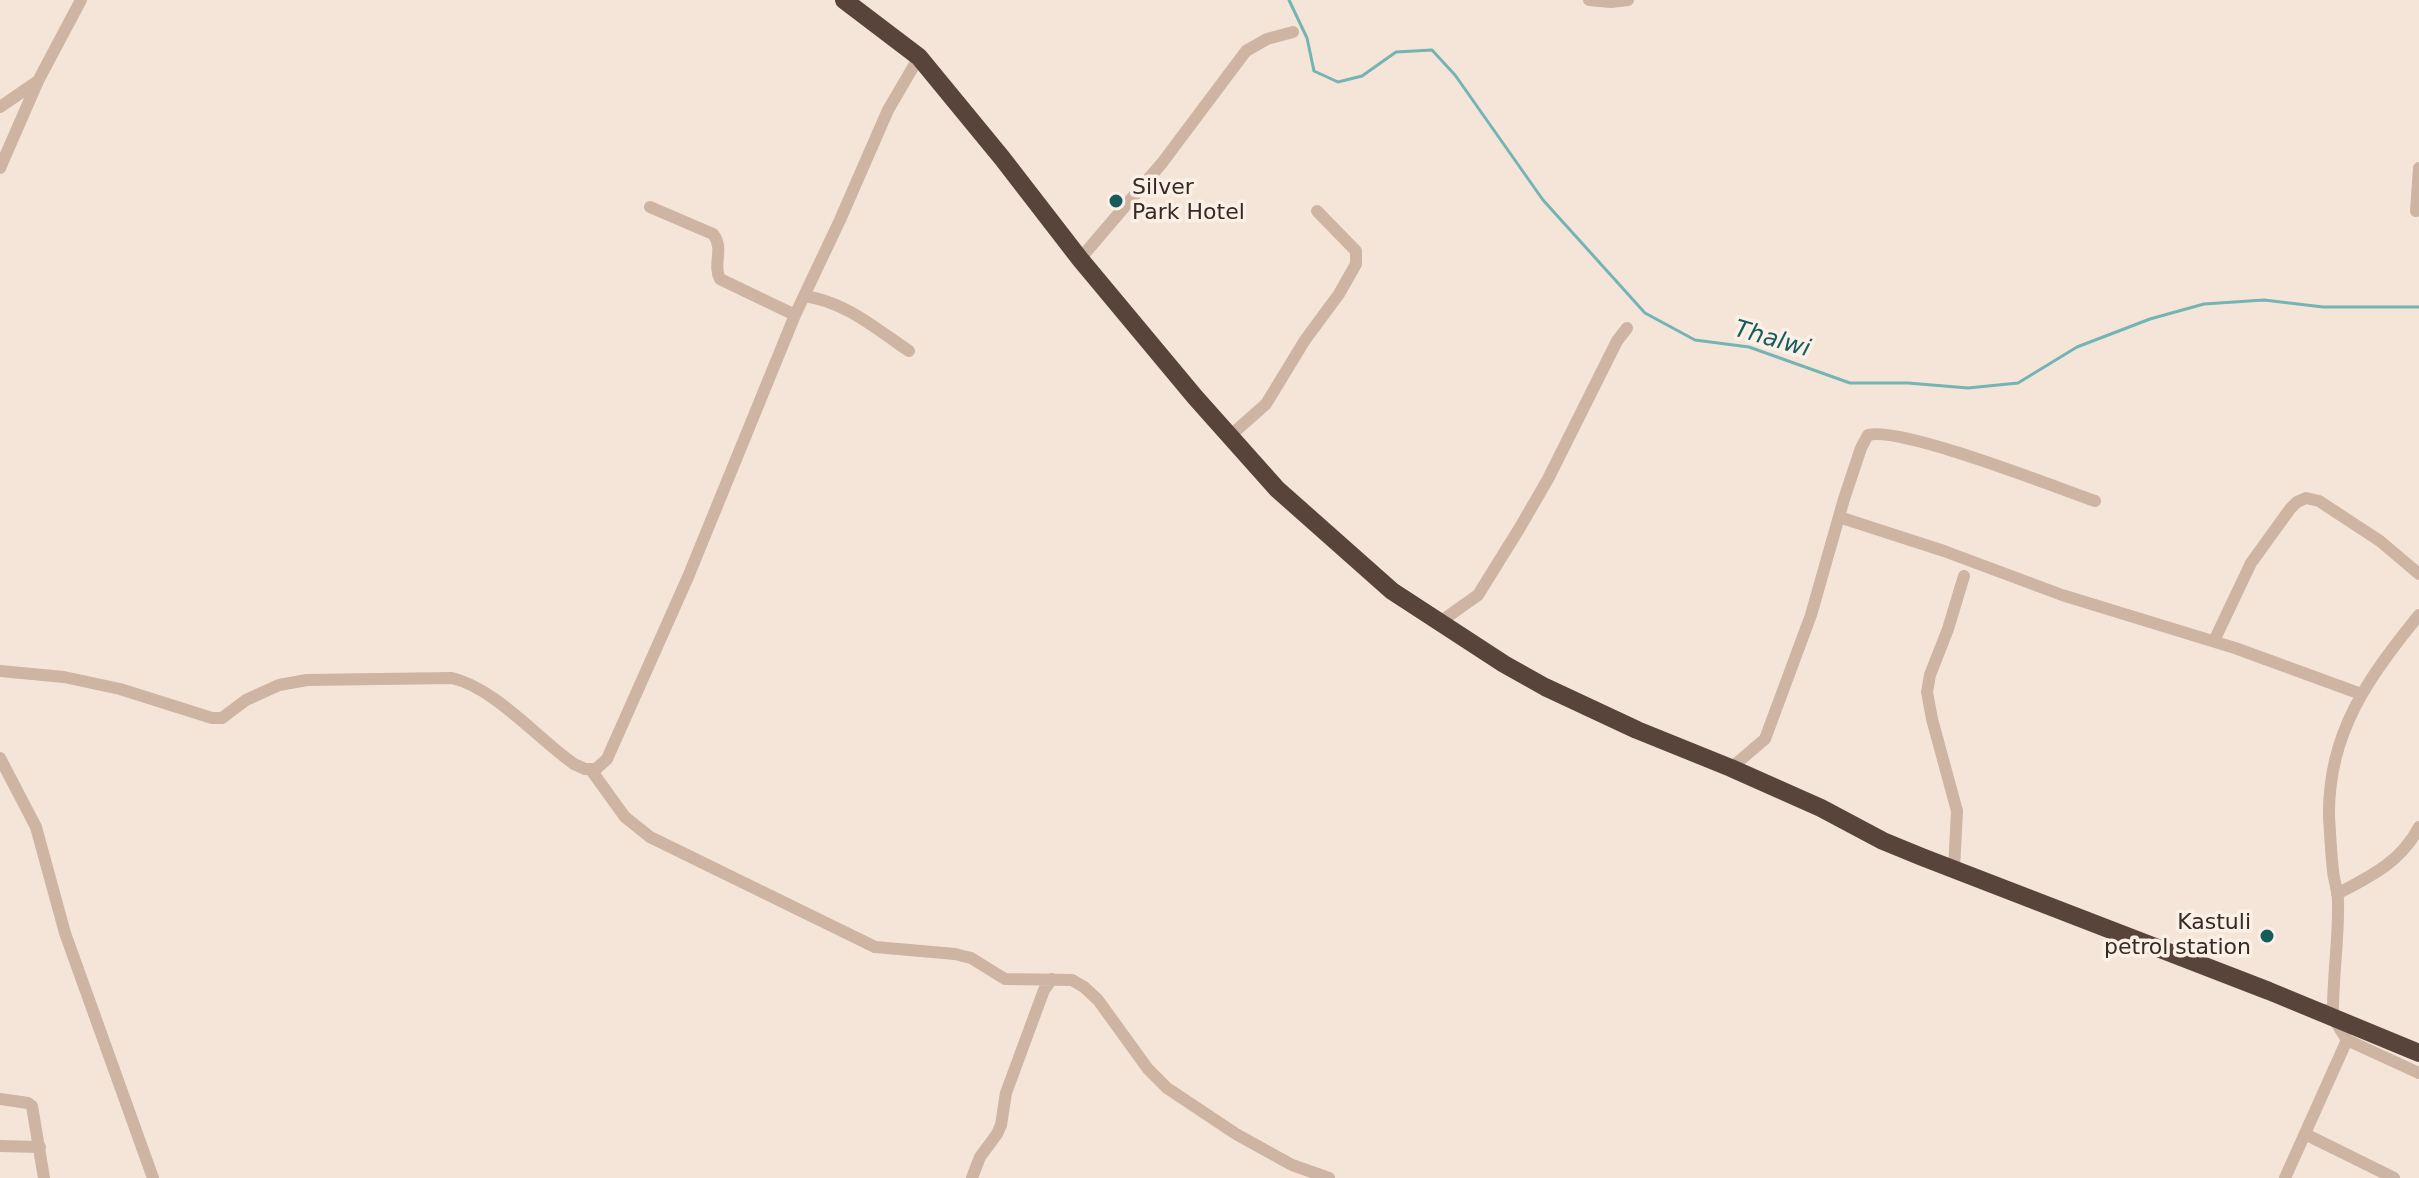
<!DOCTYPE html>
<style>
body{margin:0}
canvas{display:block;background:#f4e5d8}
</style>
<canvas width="2419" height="1178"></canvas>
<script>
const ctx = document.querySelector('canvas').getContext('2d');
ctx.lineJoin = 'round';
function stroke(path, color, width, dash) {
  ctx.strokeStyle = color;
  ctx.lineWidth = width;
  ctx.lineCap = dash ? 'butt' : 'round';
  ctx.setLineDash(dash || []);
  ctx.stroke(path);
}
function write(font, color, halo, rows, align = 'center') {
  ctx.font = font + ' "DejaVu Sans",sans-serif';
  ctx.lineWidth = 7;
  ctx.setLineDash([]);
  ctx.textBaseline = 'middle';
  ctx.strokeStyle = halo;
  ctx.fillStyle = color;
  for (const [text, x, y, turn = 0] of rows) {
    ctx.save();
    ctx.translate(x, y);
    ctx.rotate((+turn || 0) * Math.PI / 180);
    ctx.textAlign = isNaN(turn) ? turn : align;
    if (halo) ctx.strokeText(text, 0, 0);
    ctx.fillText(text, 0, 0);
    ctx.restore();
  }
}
stroke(new Path2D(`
 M1289 0 1307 38 1314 71 1338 82 1362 76 1396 52 1432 50 1455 75 1543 200 1645 313 1695 340 1749 347 1850 383H1908L1968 388 2018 383 2077 347 2150 319 2204 304 2264 300 2323 307H2419`), '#74b4b4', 3);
stroke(new Path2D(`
 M1589 0 1611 2 1628 0
 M0 107 38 81
 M0 168 38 81 81 0
 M650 207 713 234C725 249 712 264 720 279L795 315
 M2416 211 2419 168
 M1080 259 1162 163 1246 51 1267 39 1293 32
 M804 296C844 301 875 328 909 351
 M1231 435 1266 404 1305 340 1339 294 1356 264V251L1317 211
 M1839 517 1944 551 2062 595 2235 648 2361 694
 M1440 622 1478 595 1519 529 1548 479 1617 341 1627 328
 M2214 641 2251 563 2290 509 2297 502 2306 498 2319 501 2380 541 2419 574
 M0 671 64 677 120 689 212 718H222L246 700 279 685 307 680 452 678C495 688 538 739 574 764L585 769H596L607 759 688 577 795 315 840 220 888 110 919 57
 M0 758 36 827 65 933 153 1178
 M1731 768 1765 739 1811 615 1844 499 1861 448 1868 435C1901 426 2055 487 2095 501
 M591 770 625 817 650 837 875 947 955 954 971 958 1005 979 1072 980 1084 987 1098 1000 1148 1069 1167 1088 1236 1134 1292 1165 1329 1178
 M1954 869 1957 811 1932 719 1927 692 1930 675 1948 629 1964 576
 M2337 894C2371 876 2401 862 2419 827
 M2321 1010H2333C2333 974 2339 937 2338 901 2338 891 2334 881 2333 871 2331 852 2330 834 2329 816 2328 732 2369 677 2419 615
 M2347 1040 2419 1073
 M0 1099 28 1103 32 1106 44 1178
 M2305 1134 2394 1178
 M0 1146 40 1147
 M972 1178 980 1157 997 1134 1001 1125 1006 1093 1044 990 1052 979
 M2285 1178 2347 1040 2334 1019`), '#cdb4a3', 12);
stroke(new Path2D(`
 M844 0 919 57 1002 158 1080 259 1195 397 1277 489 1392 591 1504 664 1545 687 1637 730 1731 768 1821 808 1883 841 1922 857 2269 991 2419 1053`), '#59443c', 18);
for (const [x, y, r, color] of [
 [1116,201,8,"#175b5d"],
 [2267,936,8,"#175b5d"]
]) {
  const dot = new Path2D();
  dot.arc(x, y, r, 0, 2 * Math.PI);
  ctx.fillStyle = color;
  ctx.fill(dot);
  stroke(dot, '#fbf0e5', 3);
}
write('22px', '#372a26', '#fbf0e5', [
 ["Silver",1132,188],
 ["Park Hotel",1132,213],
 ["Kastuli",2251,923,"right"],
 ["petrol station",2251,948,"right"]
], 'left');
write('italic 24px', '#175b5d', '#fbf0e5', [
 ["Thalwi",1772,340,16]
]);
</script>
